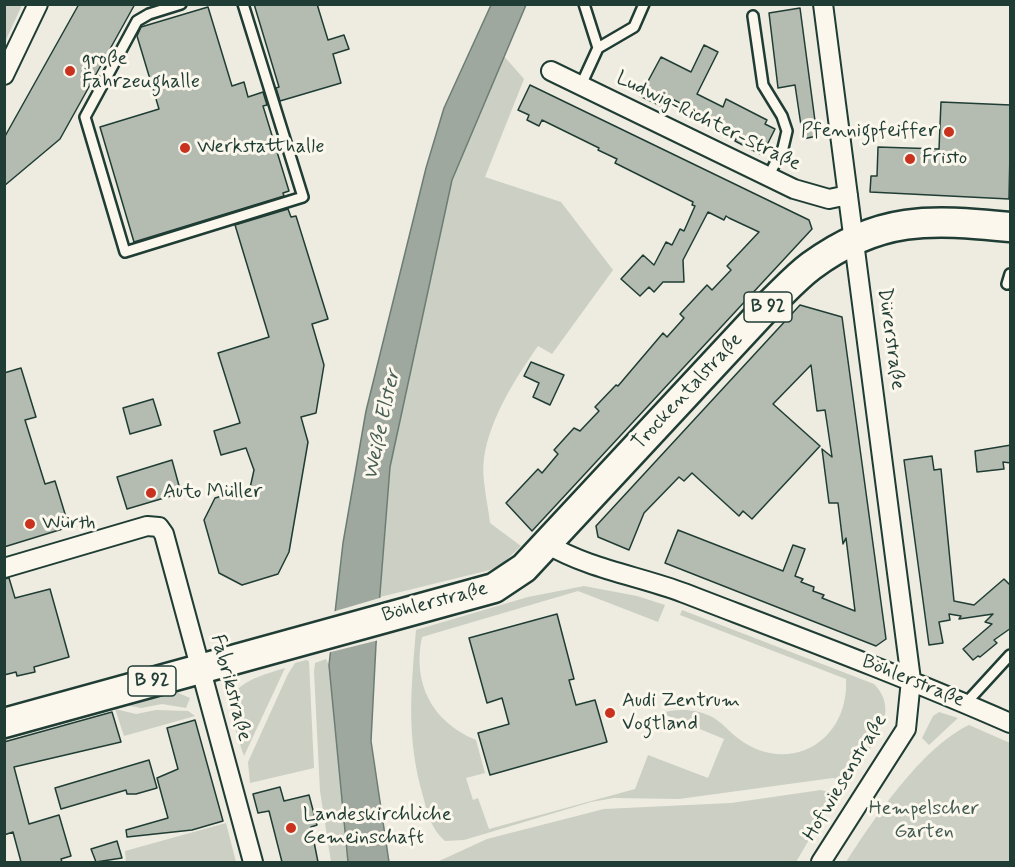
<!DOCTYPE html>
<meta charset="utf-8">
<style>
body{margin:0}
#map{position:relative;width:1015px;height:867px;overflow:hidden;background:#eeece1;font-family:Mynerve,sans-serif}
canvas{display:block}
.frame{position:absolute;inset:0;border:6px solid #1f3d34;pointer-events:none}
</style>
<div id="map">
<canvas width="1015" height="867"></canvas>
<div class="frame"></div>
</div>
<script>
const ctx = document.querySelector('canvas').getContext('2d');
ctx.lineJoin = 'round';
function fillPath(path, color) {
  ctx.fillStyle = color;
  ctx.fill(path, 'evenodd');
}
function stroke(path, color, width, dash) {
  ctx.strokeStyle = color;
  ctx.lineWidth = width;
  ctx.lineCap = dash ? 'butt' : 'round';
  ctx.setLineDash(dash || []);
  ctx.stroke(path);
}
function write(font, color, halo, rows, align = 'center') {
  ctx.font = font + ' Mynerve,sans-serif';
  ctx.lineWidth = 6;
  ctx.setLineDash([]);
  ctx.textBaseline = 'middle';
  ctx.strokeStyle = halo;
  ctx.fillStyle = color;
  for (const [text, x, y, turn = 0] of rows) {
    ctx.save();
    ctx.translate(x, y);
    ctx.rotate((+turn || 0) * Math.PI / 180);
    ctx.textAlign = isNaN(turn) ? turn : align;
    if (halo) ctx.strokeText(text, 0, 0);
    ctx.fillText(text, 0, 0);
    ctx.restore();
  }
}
fillPath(new Path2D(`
 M5 4 22 5 5 42 4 5Z
 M503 55 524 79 485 177 561 202 613 270 552 354 538 346C515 379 490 418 484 458 481 478 488 503 490 523L521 546 501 565 490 570 380 597 390 467 452 180Z
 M584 586 637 596 665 605 658 622 578 591 422 637C412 683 432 722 476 740L485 773 466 778 473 800 478 798 489 829 635 789 648 755 708 778 724 739 661 713C679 708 698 709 714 718 724 724 730 733 739 739 765 759 800 760 824 738 841 722 847 701 846 679L680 615 682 610 874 684C905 715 865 755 846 781L833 778 679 799 614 798 591 802 464 840 445 841C431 829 427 812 423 796 406 737 411 690 416 630L528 597Z
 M326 659 329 665 348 862H331L320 791 314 672 315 663Z
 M306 660 309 661 314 768 250 783 248 762 288 674 295 663Z
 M285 668 244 756C225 697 220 687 285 668Z
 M174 691 190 698 186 708 162 704 141 708 125 705Z
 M115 709 136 714 156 710 188 711 195 716 124 736Z
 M939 712 958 718 929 745 922 738 933 716Z
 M969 725 1010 743V862H846C874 819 921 748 969 725Z
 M821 790 836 794 796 862H437L487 839 604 809 731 803Z
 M226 823 236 862H126L125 851Z`), '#cbcfc4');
const water = new Path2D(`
 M491 5H526L452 180 390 467 376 644 371 741 389 862H348L329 665 343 543 366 411 426 168 444 108Z`);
fillPath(water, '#9fa89f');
stroke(water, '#6c7d74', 1.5);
fillPath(new Path2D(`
 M383 597 379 640 327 653 332 612Z`), '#eeece1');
const building = new Path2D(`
 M79 4H135L60 139 4 186V138Z
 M254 4H317L328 40 344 35 349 49 333 54 341 83 280 101 276 88 279 87Z
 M208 7 232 86 244 82 248 97 263 92 267 105 263 106 289 191 283 193 284 196 134 242 100 127 159 109 137 36 141 27Z
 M800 8 817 136 803 139 795 85 778 88 769 13Z
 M704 45 718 52 697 94 723 107 726 99 767 120 765 124 775 129 762 155 735 141 739 133 670 98 665 108 640 96 661 57 691 72Z
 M530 85 809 220 812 229 532 531 506 503 538 469 542 473 558 454 554 450 574 428 580 431 599 411 595 407 616 385 618 386 663 333 667 337 676 327 684 318 680 314 707 285 712 290 731 270 727 266 759 232 729 218 726 216 724 220 708 212 683 260 684 282H663L654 292 649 287 640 296 621 279 643 255 654 265 666 242 672 245 680 229 684 231 695 206 692 205 693 202 615 163 617 159 598 150 599 148 542 120 539 126 527 120 529 115 518 110Z
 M941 102 1011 105 1009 199 870 192 871 176H877L878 147 939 149Z
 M288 209 291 217 296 216 328 319 312 324 324 365 316 413 301 417 308 442 289 552 278 574 242 585 219 573 204 520 215 498 250 488 254 470 246 448 221 455 214 431 240 423 218 353 269 337 235 225Z
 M800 305 842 317 886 639 876 646 665 563 678 530 783 571 793 545 805 549 795 576 803 579 801 582 814 587 813 591 824 595 822 598 855 611 846 538 843 544 838 503H829L822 449 832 457 827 423 825 410 817 411 811 365 773 404 820 446 752 519 743 511 739 516 692 473 684 481 679 477 644 513 629 550 598 537 596 526Z
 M531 362 564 375 550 405 533 397 539 383 524 376Z
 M21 368 36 417 25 420 45 484 55 481 69 527 4 547V373Z
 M153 399 161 425 130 434 123 408Z
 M1011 445V463L1003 462 1004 469 977 472 975 451Z
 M932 456 934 470 941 469 954 601 974 605 1004 579 1011 586V628L994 640 997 643 980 657 978 656 973 660 963 649 992 624 985 622 993 614 959 619 961 616 949 614 950 620 939 622 943 643 929 645 904 460Z
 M172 460 181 493 127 509 117 477Z
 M9 578 15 598 50 589 69 657 34 667 35 672 17 676 16 672 4 675V579Z
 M557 614 574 679 569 680 576 705 595 700 607 742 490 775 478 733 509 724 502 698 487 703 469 638Z
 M112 712 121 742 14 767 29 824 59 815 71 856 61 859 62 862H21L13 832 4 835V742Z
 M195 720 223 821 192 830 127 837 126 830 168 818 157 778 178 769 167 728Z
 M149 760 157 788 136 794H127L126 790 61 809 55 788Z
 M280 787 284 801 309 795 317 825 311 827 318 862H282L269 811 258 813 253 794Z
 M117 841 122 858 96 862 91 849Z`);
fillPath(building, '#b4bbb0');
stroke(building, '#1f3d34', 1.5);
const lane = new Path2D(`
 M181 4 149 14 137 21 85 117 125 252 303 197 243 4
 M753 16 763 85 782 116 787 131 783 148 768 177
 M598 48 634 27 644 4
 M581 85 598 48 584 4
 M1007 284 1010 274
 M966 703 1010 655`);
const street = new Path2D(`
 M551 71 794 189 829 199 848 195
 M4 75 38 4
 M547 544C589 569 639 576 684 593 793 635 903 676 1010 723
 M4 568 147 526 159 527 164 534 253 862
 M821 862 906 729 911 680 823 4`);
const primary = new Path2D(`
 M4 723 494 588 524 568 767 307C781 294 795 278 811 266 879 216 930 219 1010 227`);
stroke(lane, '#1f3d34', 14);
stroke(street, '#1f3d34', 22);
stroke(primary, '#1f3d34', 33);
stroke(lane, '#fbf7ec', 9);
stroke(street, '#fbf7ec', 18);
stroke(primary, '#fbf7ec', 28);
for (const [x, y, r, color] of [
 [70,71,6,"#c8321e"],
 [949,132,6,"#c8321e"],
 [185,148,6,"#c8321e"],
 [910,159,6,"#c8321e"],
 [151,493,6,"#c8321e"],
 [30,524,6,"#c8321e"],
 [610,713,6,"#c8321e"],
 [291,828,6,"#c8321e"]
]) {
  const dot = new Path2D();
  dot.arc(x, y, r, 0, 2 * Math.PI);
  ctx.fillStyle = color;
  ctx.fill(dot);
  stroke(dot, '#fbf7ec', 2);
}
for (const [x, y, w] of [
 [768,307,48],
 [152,681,48]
]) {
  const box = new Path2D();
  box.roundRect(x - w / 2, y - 15, w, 30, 4.5);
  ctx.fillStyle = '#fbf7ec';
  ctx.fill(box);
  stroke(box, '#1f3d34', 1.5);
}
write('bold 18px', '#1f3d34', null, [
 ["B 92",768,307],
 ["B 92",152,681]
]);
write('20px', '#1f3d34', '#fbf7ec', [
 ["große",82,60],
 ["Fahrzeughalle",82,83],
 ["Pfennigpfeiffer",937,132,"right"],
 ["Werkstatthalle",197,148],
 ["Fristo",922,159],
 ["Auto Müller",163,493],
 ["Würth",42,524],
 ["Audi Zentrum",622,702],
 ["Vogtland",622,725],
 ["Landeskirchliche",303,816],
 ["Gemeinschaft",303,839]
], 'left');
write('20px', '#1f3d34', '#fbf7ec', [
 ["Ludwig-Richter-Straße",708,122,26],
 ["Dürerstraße",890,339,82],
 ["Trockentalstraße",688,392,-47],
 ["Böhlerstraße",435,603,-15],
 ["Böhlerstraße",913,682,22],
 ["Fabrikstraße",230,688,75],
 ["Hofwiesenstraße",846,778,-59]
]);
write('20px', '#415a51', '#fbf7ec', [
 ["Hempelscher",924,810],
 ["Garten",924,833]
]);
write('italic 21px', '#455d54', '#fbf7ec', [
 ["Weiße Elster",383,425,-78]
]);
</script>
